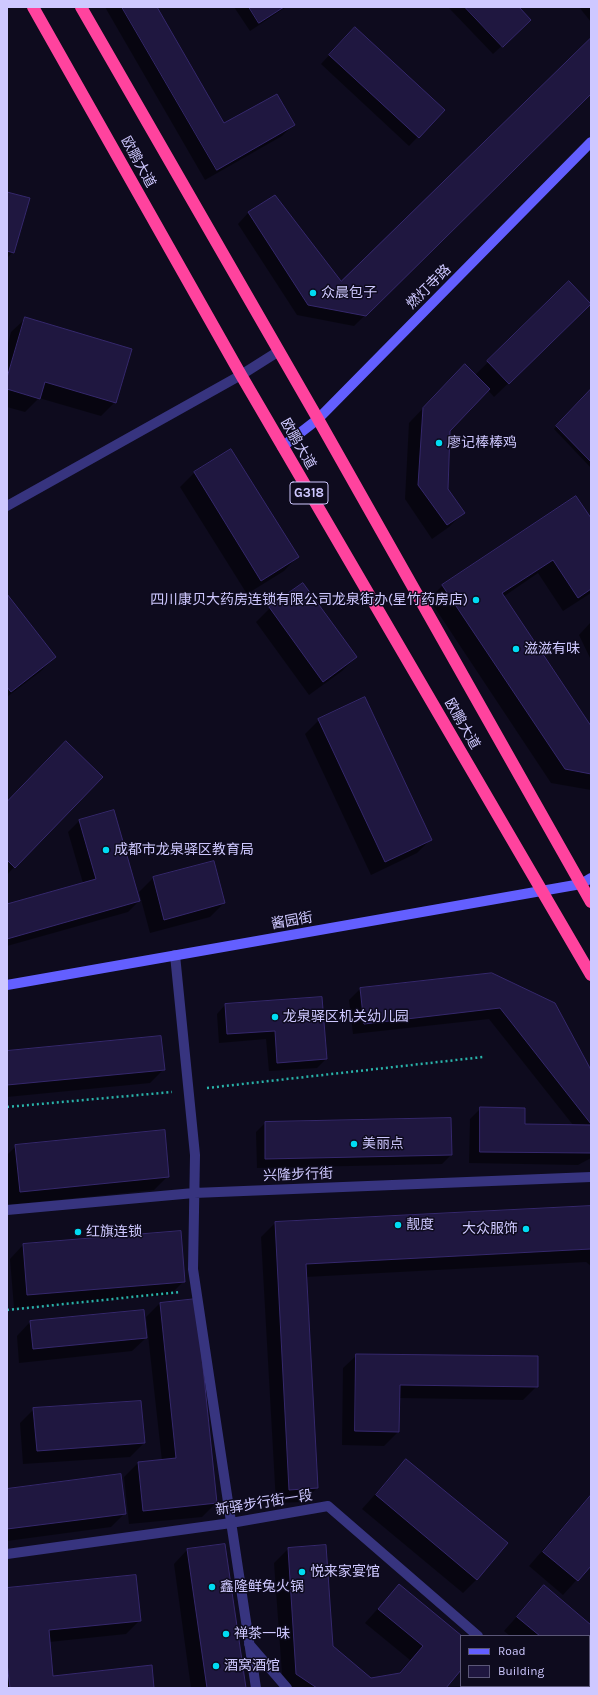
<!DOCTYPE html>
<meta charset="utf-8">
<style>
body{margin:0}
#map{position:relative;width:598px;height:1695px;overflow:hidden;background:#0e0b1e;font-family:Karla,sans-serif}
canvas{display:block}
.frame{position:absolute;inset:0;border:8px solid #cec8ff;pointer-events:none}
.legend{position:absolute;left:460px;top:1635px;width:130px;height:52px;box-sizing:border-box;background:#0e0b1e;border:1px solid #5b5778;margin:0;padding:5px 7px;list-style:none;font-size:12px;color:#cec8ff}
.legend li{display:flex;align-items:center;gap:8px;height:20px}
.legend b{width:20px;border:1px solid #5b5778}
</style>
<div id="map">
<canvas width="598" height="1695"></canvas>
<div class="frame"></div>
<ul class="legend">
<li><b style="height:5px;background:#635fff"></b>Road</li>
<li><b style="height:11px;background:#1f1740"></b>Building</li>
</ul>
</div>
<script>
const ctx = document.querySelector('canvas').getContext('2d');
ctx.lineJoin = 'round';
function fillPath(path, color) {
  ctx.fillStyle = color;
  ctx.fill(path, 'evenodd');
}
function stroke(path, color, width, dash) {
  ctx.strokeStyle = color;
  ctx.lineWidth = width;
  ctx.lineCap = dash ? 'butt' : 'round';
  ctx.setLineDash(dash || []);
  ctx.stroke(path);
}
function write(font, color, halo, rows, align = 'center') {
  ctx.font = font + ' Karla,"Noto Sans SC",sans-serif';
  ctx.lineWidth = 3;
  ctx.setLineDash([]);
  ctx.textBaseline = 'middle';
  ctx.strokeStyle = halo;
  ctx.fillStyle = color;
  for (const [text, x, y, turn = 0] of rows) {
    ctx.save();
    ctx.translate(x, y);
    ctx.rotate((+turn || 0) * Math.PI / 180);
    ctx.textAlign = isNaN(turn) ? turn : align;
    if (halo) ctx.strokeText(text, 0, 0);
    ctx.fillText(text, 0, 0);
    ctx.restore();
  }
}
fillPath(new Path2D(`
 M105 7H155L224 125H293L282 136 205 180Z
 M234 7H286L250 31Z
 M448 7H518L521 28 493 54Z
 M579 7H591V22Z
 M346 37 444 110 409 146 321 64Z
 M591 39V93L354 326 297 315 238 224 248 213 275 197 341 282Z
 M7 193 13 252 7 258Z
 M569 283 576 318 494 397 488 390 449 430 447 489 463 513 449 527 432 539 405 499 409 423 451 379 475 375Z
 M25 319 115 402 101 416 39 398 25 412 7 407V347L11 332Z
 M591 391V468L554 429Z
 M231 450 297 557 284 571 247 594 180 487 194 473Z
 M591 520V593L563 611 538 573 503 597 591 728V790L551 783 429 599 443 585Z
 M7 595 55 657 41 671 7 697Z
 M270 608 356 657 342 671 309 695 256 622Z
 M591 622V660L579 635Z
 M319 720 431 839 417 853 371 875 305 734Z
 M7 803 14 867 7 875Z
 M79 821 139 901 128 912 7 946V905L83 883 68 832Z
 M213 862 224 903 210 917 150 933 139 892 153 878Z
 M491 974 591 1072V1158L578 1165 469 1163 470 1119 481 1108 524 1125H573L489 1019 353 1034 349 1000 360 989Z
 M321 998 326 1059 317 1068 269 1071 266 1039 219 1043 217 1014 225 1005Z
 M7 1052 164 1069 150 1083 7 1097Z
 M265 1123 451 1155 442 1164 257 1168 256 1132Z
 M16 1146 168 1176 154 1190 7 1205V1155Z
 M591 1207V1266L586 1262 306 1277 317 1488 303 1502 276 1503 261 1237 275 1223Z
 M23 1245 184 1281 170 1295 14 1308 10 1259Z
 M160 1303 216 1503 202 1517 129 1524 124 1477 138 1463 162 1461 146 1317Z
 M30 1322 146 1338 132 1351 19 1363 17 1336Z
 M357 1355 537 1386 523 1400 399 1398 398 1432 384 1446 342 1445 343 1368Z
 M34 1409 144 1443 130 1457 23 1464 20 1423Z
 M406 1460 477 1579 463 1593 362 1509Z
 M7 1490 125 1513 111 1527 7 1541Z
 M591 1494V1564L563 1595 529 1566Z
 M288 1549 332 1647 370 1679 398 1674 410 1660 365 1623 399 1585 445 1688H283L274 1563Z
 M187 1550 245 1688H191L174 1564Z
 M544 1586 591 1626V1688H572L569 1686H589V1636H510L504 1631Z
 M7 1589 140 1620 126 1634 49 1642 52 1677 153 1688H7Z`), '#0007');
const building = new Path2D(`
 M122 7H157L224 123 277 94 295 125 217 170Z
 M249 7H284L259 23Z
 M465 7H519L531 20 503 47Z
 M355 27 445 110 419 138 329 55Z
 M591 38V94L366 316 308 305 248 212 275 195 341 281Z
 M7 192 30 198 14 253 7 251Z
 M569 281 591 304 509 384 487 361Z
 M25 317 132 349 116 403 45 382 40 399 7 389V378Z
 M465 364 490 389 450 431 448 489 465 513 447 525 418 485 423 408Z
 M591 389V462L556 426Z
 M231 449 299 557 261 581 194 472Z
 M576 496 591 518V589L578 598 553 560 502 593 591 726V774L565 769 442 585Z
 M303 583 357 657 323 682 269 607Z
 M7 594 56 657 11 692 7 687Z
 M365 697 432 840 385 862 318 719Z
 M66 741 103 777 15 868 7 860V802Z
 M114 810 140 901 7 939V904L96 879 79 820Z
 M214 861 225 903 164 920 153 877Z
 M492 973 555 1003 591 1070V1124L500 1008 364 1024 360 988Z
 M322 997 327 1059 277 1063 275 1031 227 1034 225 1004Z
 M161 1036 165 1070 7 1085V1051Z
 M480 1107 525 1108V1124L591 1125V1153L480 1152Z
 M451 1118 452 1155 265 1159V1122Z
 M165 1130 169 1177 20 1192 15 1145Z
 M591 1206V1249L306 1264 318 1488 289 1490 275 1222Z
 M181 1231 185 1282 27 1295 23 1244Z
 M196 1299 217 1503 143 1511 138 1462 176 1458 160 1303Z
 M144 1310 147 1338 33 1349 30 1321Z
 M356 1354 538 1356V1387L400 1385 399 1432 355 1431Z
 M141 1401 145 1443 37 1451 33 1408Z
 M406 1459 508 1543 477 1580 376 1495Z
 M121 1474 126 1514 7 1529V1489Z
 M591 1495V1566L578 1581 543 1552Z
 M225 1544 246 1688H207L187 1549Z
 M326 1545 333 1646 371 1678 400 1673 423 1646 378 1609 399 1584 462 1636 461 1670 446 1688H317L296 1674 288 1548Z
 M136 1575 141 1621 49 1630 53 1676 152 1665 154 1688H10L7 1663V1588Z
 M544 1585 591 1625V1679L589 1677V1636H540L517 1617Z`);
fillPath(building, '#1f1740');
stroke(building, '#35286c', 1);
stroke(new Path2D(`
 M207 1088 483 1057
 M7 1107 172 1092
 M7 1310 180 1292`), '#29b3aa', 2.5, [2, 3]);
stroke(new Path2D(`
 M7 506 241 375 279 351
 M175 955 195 1155 193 1269 256 1688
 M7 1210 194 1193 591 1177
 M7 1554 231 1523 328 1506 478 1636
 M249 1644 287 1688
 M536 1686 539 1688`), '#37347f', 10);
stroke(new Path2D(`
 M282 447 318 419 591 142
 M7 985 581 884 591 878`), '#635fff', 10);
stroke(new Path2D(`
 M33 7 241 375 591 975
 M81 7 318 419 591 902`), '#ff439e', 12);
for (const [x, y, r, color] of [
 [313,293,4,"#00dcf3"],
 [439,443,4,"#00dcf3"],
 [476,600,4,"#00dcf3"],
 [516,649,4,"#00dcf3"],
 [106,850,4,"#00dcf3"],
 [275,1017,4,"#00dcf3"],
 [354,1144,4,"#00dcf3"],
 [398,1225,4,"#00dcf3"],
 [526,1229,4,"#00dcf3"],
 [78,1232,4,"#00dcf3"],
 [302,1572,4,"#00dcf3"],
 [212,1587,4,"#00dcf3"],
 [226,1634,4,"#00dcf3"],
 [216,1666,4,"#00dcf3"]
]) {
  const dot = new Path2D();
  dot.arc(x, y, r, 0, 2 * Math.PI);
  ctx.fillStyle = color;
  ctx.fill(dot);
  stroke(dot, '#0e0b1e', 1.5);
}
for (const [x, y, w] of [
 [309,493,38]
]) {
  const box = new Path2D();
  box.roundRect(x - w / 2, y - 11, w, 22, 3);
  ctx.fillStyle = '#0e0b1e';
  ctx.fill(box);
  stroke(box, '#cec8ff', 1);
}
write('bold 13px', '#cec8ff', null, [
 ["G318",309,493]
]);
write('14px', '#cec8ff', '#0e0b1e', [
 ["欧鹏大道",138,162,61],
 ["燃灯寺路",429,287,-45],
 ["欧鹏大道",298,444,60],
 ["欧鹏大道",462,724,60],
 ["酱园街",292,921,-10],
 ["兴隆步行街",298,1175,-2],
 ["新驿步行街一段",264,1503,-9]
]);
write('14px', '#cec8ff', '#0e0b1e', [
 ["众晨包子",321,293],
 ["廖记棒棒鸡",447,443],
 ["四川康贝大药房连锁有限公司龙泉街办(星竹药房店)",468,600,"right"],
 ["滋滋有味",524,649],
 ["成都市龙泉驿区教育局",114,850],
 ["龙泉驿区机关幼儿园",283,1017],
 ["美丽点",362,1144],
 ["靓度",406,1225],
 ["大众服饰",518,1229,"right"],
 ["红旗连锁",86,1232],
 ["悦来家宴馆",310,1572],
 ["鑫隆鲜兔火锅",220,1587],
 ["禅茶一味",234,1634],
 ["酒窝酒馆",224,1666]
], 'left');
</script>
